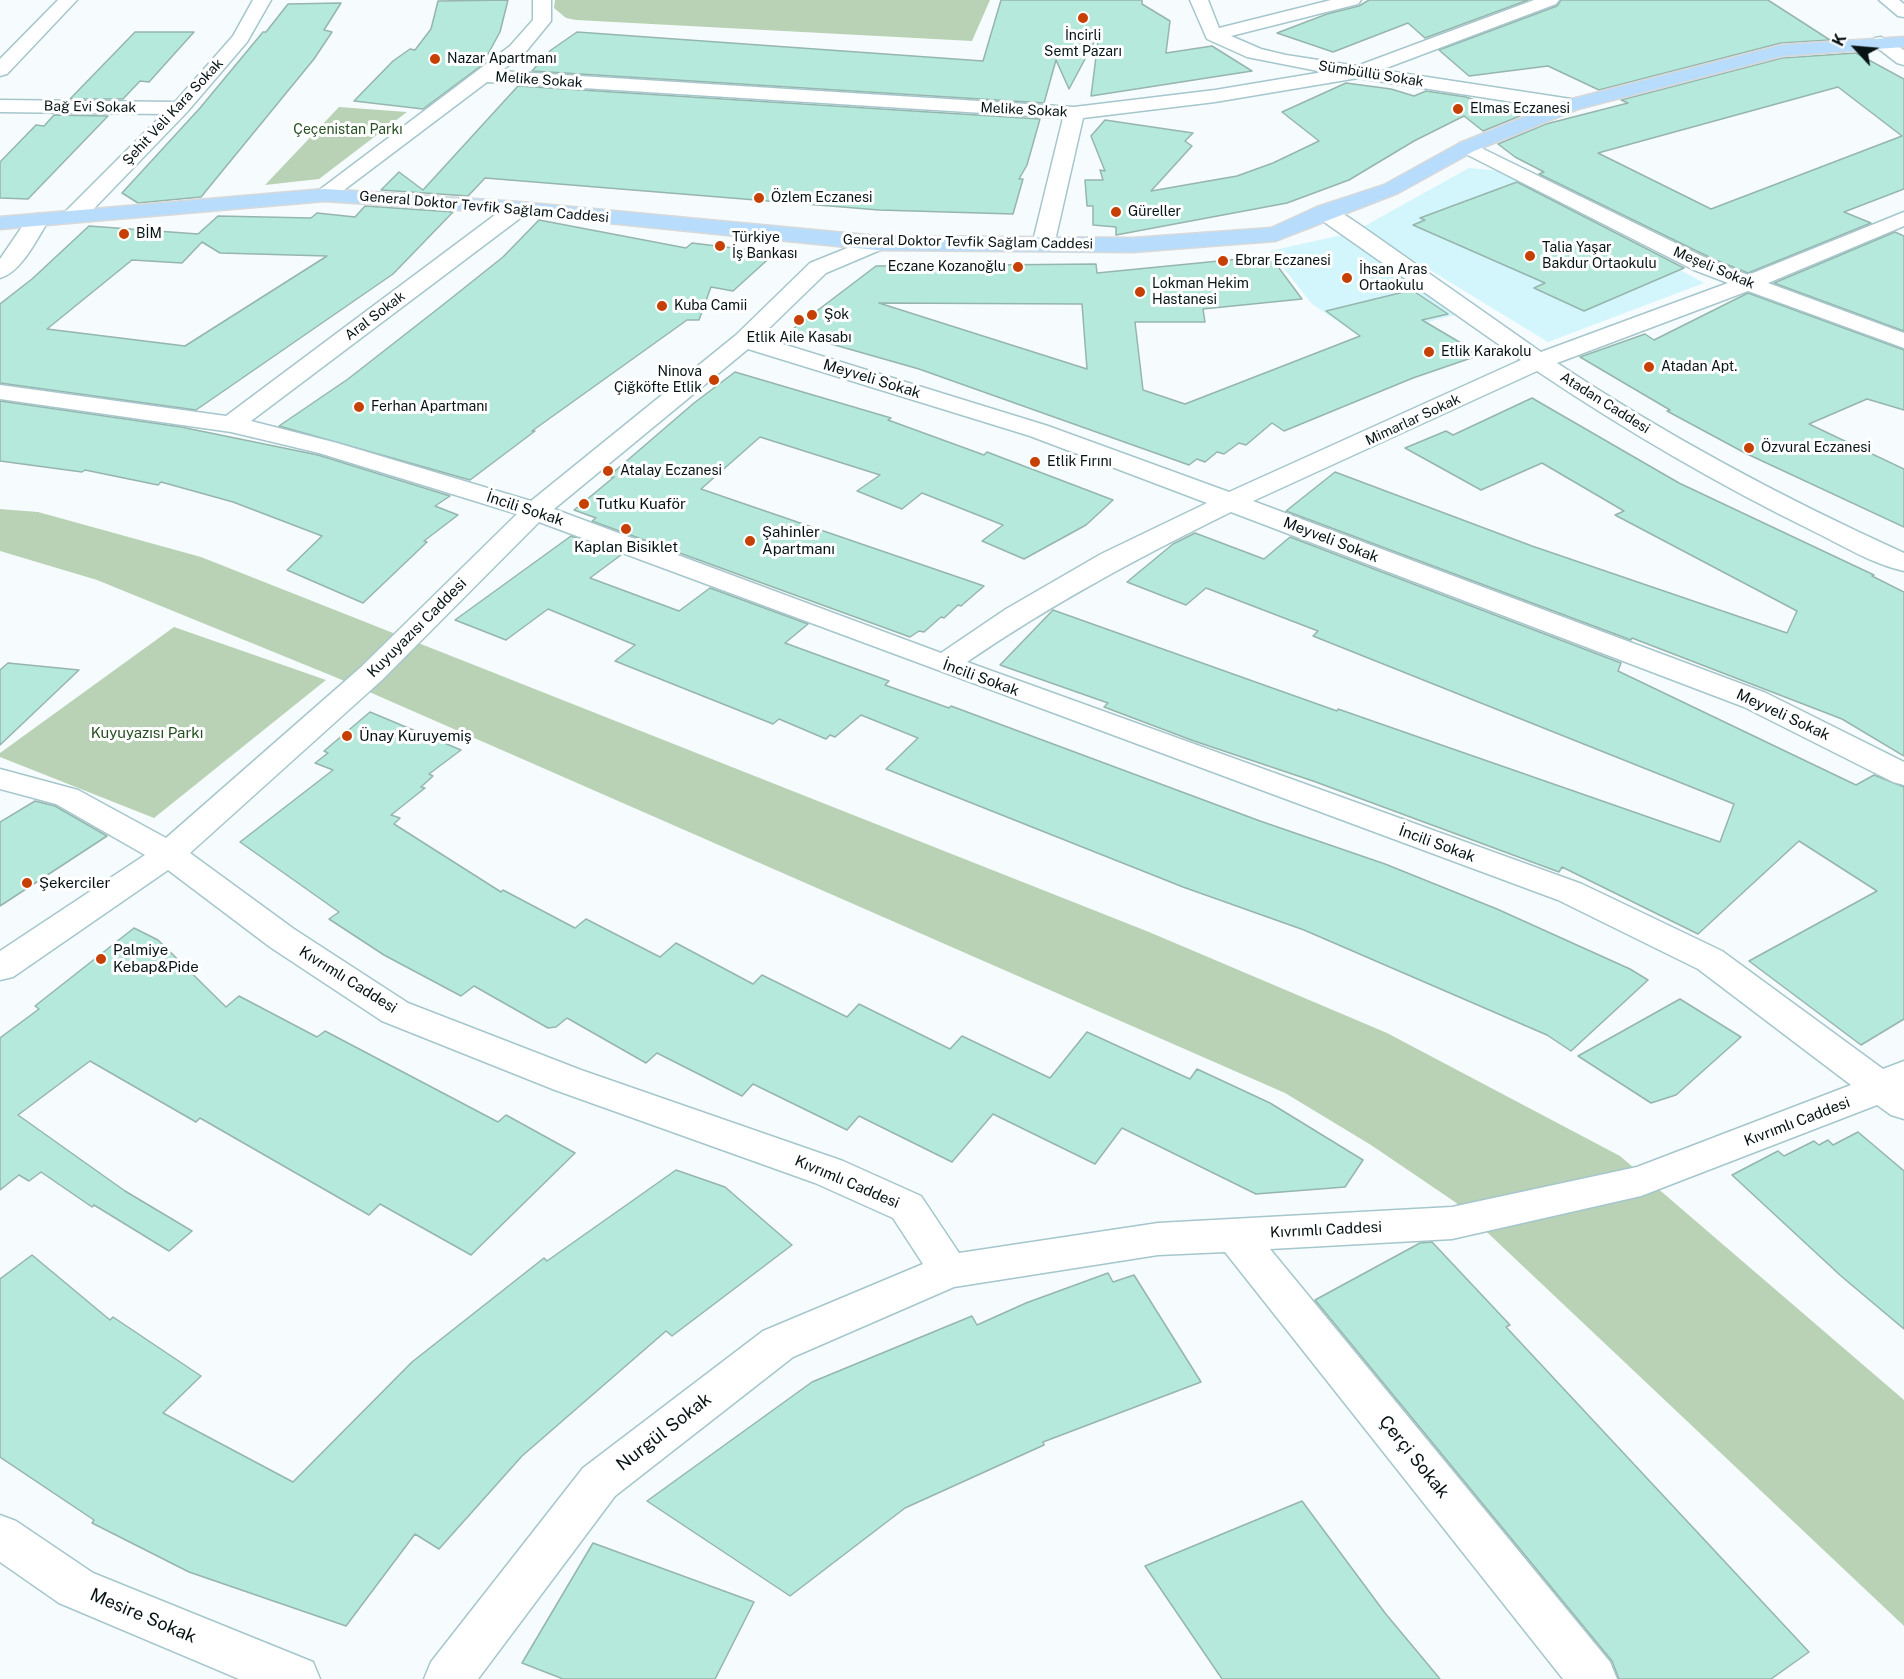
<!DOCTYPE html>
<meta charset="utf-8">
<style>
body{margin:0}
#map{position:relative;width:1904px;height:1679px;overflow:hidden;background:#f6fcfd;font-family:"Public Sans",sans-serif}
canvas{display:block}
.north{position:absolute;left:1826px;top:18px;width:60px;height:60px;-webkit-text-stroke:4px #fff;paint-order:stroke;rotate:296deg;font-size:16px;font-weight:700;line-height:24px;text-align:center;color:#071315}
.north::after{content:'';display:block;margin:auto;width:21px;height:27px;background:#071315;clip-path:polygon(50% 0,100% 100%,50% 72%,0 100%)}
</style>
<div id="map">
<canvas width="1904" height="1679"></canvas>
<div class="north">K</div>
</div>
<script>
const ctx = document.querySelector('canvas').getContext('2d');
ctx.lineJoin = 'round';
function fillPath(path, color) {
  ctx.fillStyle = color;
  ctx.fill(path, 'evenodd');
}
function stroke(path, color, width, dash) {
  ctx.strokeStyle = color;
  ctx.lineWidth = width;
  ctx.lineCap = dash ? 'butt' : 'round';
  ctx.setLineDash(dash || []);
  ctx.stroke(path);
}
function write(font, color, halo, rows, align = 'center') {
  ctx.font = font + ' "Public Sans",sans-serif';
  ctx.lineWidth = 6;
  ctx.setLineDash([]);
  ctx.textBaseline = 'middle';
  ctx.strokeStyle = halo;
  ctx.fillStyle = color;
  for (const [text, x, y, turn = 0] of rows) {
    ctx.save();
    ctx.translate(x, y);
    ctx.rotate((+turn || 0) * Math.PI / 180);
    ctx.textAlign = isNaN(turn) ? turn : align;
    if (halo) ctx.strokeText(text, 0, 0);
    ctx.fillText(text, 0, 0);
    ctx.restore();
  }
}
fillPath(new Path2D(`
 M1469 168 1502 171 1704 283 1548 342 1361 228Z
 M1342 235 1455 315 1363 339 1312 304 1270 251Z`), '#d3f5fc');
fillPath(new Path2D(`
 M555 0H990L972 41 576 20 566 18 554 8Z
 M339 107 407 112 319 179 265 185Z
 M0 509 38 512 201 557 1149 932 1387 1033 1620 1156 1904 1400V1626L1455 1202 1371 1145 1285 1093 335 677 97 580 0 551Z
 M174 627 326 680 154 818 0 757V753Z`), '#b9d2b5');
const building = new Path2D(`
 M508 0 500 32 482 65 423 109 354 101 393 61 410 49 415 50 431 29 438 1Z
 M1001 0H1142V4L1170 21 1166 53 1212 46 1252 71 1091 96 1099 33 1069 89 1056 60 1044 103 532 71 551 50 577 32 983 61Z
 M1369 0H1528L1425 38 1408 23 1333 52 1277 33 1327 14 1359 6Z
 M1561 0H1768L1830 40 1781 43 1599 90 1548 66 1469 76 1439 50 1557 6Z
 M341 3 324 30 332 32 314 59 201 197 138 203 122 193 200 108 263 32H266L288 4Z
 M135 32H194L149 82 140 81 123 99H70Z
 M1856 53 1904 79V189L1844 212 1871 223 1748 273 1711 258 1539 174 1544 172 1515 157 1498 144 1546 124 1628 103 1621 100 1782 58ZM1838 87 1902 136 1711 209 1598 153Z
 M1346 83 1391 89 1414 96 1426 91 1466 97 1520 116 1483 131 1464 116 1414 141 1349 180 1287 203 1116 235V227L1093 225V206H1087L1085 180H1103L1100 170 1105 171 1091 136 1105 120 1193 133 1185 141 1192 146 1151 191 1237 176 1273 163 1319 141 1282 112Z
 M518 86 1040 119 1027 165 1019 179H1023L1013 214 879 210 485 178 468 196 381 190 399 172 423 190Z
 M54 115 108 116 28 199 0 198V162L36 125 44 126Z
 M1517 182 1684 268 1584 311 1534 288 1545 283 1413 225 1425 220 1420 218Z
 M365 206 453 212 393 274 196 410 0 383V304L32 279 89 226 198 234 218 216 311 218 317 213 355 217ZM202 242 220 253 327 256 185 346 47 329 132 260 182 263Z
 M539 220 686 248 692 243 775 253 733 291 711 287 699 320H687L532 431H535L470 480 279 426 348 379 444 304 503 257Z
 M1895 232 1904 236V331L1774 283Z
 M1270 256 1302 299 1203 309 1205 322H1135L1143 390 1185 404 1360 336 1326 311 1412 290 1448 314 1422 320 1461 343 1459 344 1477 356 1413 378 1284 431 1272 423 1246 445 1239 443 1224 454 1217 452 1205 462 1197 459 1189 465 919 369 789 332 876 266 1096 264 1097 273ZM879 303 1082 304 1087 369Z
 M1748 293 1904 350V410L1867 399 1809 424 1904 469V527L1745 453 1667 411 1670 410 1580 357 1645 334 1654 340Z
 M735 372 891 418 888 420 984 455 987 452 1113 500 1086 525 1024 559 982 541 1003 525 922 493 902 509 857 491 880 475 760 437 701 489 984 586 961 606 958 605 944 618 941 617 924 632 919 631 910 637 592 521 596 518 574 510 614 477H608L694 403Z
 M1532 398 1679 483 1874 575 1872 576 1904 592V756L1842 719 1632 638 1631 640 1286 511 1335 472 1532 546 1787 633 1797 611 1615 515 1624 511 1542 463 1481 490 1405 448 1446 431 1453 435Z
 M0 401 181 427 318 455 450 496 435 506 458 515 424 541 427 542 363 603 287 570 322 536 233 502 161 482 158 485 85 470 82 472 0 461Z
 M1195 533 1264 559 1290 537 1621 663 1618 671 1856 785 1874 775 1904 787V1019L1861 1045 1749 961 1877 891 1799 841 1698 934 1562 867 1559 872 1313 781 1194 741 1104 707 1108 703 1000 665 1053 610 1337 711 1338 709 1720 842 1734 804 1313 636 1318 631 1206 588 1186 605 1127 582 1173 544Z
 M571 536 621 555 590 578 679 611 710 588 808 624 785 643 889 681 885 685 949 708 951 706 1260 821 1385 864 1497 909 1630 969 1648 980 1571 1051 1547 1035 1304 930 1183 887 886 769 918 738 861 715 835 737 830 735 826 739 779 719 773 724 615 661 635 645 548 609 506 640 455 620Z
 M8 663 79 670 0 745V670Z
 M370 712 461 750 429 774 433 776 421 787 425 788 391 815 400 818 394 824 501 892 503 890 575 928 586 919 660 957 676 943 753 984 762 975 847 1017 859 1004 950 1049 962 1036 1050 1078 1087 1032 1190 1079 1197 1069 1270 1103 1363 1160 1345 1187 1256 1194 1122 1128 1095 1164 993 1114 952 1162 859 1116 847 1130 753 1084 742 1096 657 1053 646 1063 567 1018 556 1027 548 1028 474 986 461 996 384 955 329 919 339 912 240 842 333 770 315 763 328 753 324 751Z
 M35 801 55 806 107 836 0 906V822Z
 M134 928 158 940 226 1007 239 996 317 1037 325 1031 498 1122 506 1115 575 1153 471 1255 380 1204 369 1215 200 1118 196 1122 90 1061 18 1115 125 1191 192 1231 169 1251 94 1205 92 1207 41 1172 29 1181 19 1175 0 1190V1038L39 1009 35 1006Z
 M1680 999 1741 1037 1676 1095 1651 1103 1578 1056Z
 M1858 1132 1904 1171V1329L1841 1276 1732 1175 1778 1151 1784 1156 1814 1141 1819 1145 1828 1140 1833 1145Z
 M676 1170 725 1187 792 1245 672 1336 666 1331 522 1456 439 1549 415 1534 346 1626 189 1572 92 1523 94 1520 0 1457V1279L32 1255 110 1320 113 1317 201 1376 163 1413 293 1482 412 1362 544 1258 547 1261Z
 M1432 1242 1510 1325 1506 1327 1809 1652 1771 1679H1619L1612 1661 1315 1300 1420 1243Z
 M1108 1273 1113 1282 1134 1275 1201 1382 1043 1442 1044 1445 905 1508 790 1596 647 1501 812 1382 972 1316 977 1325 1026 1303Z
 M1302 1501 1385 1613 1440 1679H1222L1145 1566Z
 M593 1543 754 1602 715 1679H563L522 1663Z`);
fillPath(building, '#b5e9db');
stroke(building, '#96b5ad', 1.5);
const minor = new Path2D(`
 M58 0H77L7 74 0 76V59Z
 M253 0H271L247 42 187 112 82 221H66L63 216 66 211 163 114 0 112V100L175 102 233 36Z
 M533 0H551V21L524 54 501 71 1074 107 1215 90 1323 72 1247 57 1207 39 1190 0H1208L1219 28 1331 0H1361L1358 4 1231 36 1261 49 1286 55 1357 66 1534 0H1559L1556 4 1381 70 1571 99 1581 105 1571 111 1358 78 1215 102 1083 118 1054 245 1051 250H1035L1032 245 1063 118 487 82 332 199H318L314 195 318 191 510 46 533 20Z
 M1879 0H1899L1904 4V17L1898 16Z
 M1881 37 1904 50V65L1897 63 1875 46 1872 42 1875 38Z
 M1467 141 1710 260 1748 275 1904 212V226L1768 283 1904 333V348L1748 291 1557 363C1667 436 1783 498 1904 553V571C1872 564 1842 545 1813 531 1717 484 1625 430 1537 371L1253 501 1766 693 1904 762V785L1893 782 1744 707 1231 512C1138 558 1053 603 967 662L1582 884 1722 951 1883 1069 1904 1061V1119L1891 1115 1877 1105 1641 1196 1452 1239 1270 1249 1610 1662 1617 1679H1563L1225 1252 1158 1255 954 1287 793 1357 615 1496 478 1679H424L431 1662 583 1468 763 1331 923 1264 893 1218 815 1183 555 1090 382 1021 270 947 168 870 13 977 0 980V951L145 855 56 804 0 789V769L78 790 166 838 360 668 517 514 319 453 231 432 0 399V385L226 416 511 203H527L530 208 527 213 251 421 337 443 531 501 736 335 810 263 877 236 885 238 888 243 885 248 826 273 760 337 1048 426 1229 492 1521 360 1317 217 1314 212 1317 207H1333L1360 225 1541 352 1728 283 1694 270 1460 151 1457 147 1460 143ZM748 349 1030 436 1207 503 1101 554 1006 609 941 653 554 509ZM539 522 1558 900 1698 969 1851 1085 1637 1167 1452 1207 1158 1223 959 1253 921 1196 843 1161 581 1070 408 1003 294 929 190 853 382 680Z
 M38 214 46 215 49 220C37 238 22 272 0 278V259L30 215Z
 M0 1515 16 1521 93 1573 313 1662 320 1679H239L59 1603 0 1562Z`);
const major = new Path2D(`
 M1904 37V47L1782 56 1578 109 1474 151 1398 193 1275 241 1133 252 877 250 519 214 325 201 0 229V217L325 189 519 202 877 236 1133 238 1271 228 1317 207 1384 185 1460 143 1564 101 1782 45Z`);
stroke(minor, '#a5c6cc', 3);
stroke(major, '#d7d9da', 3);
fillPath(minor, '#fff');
fillPath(major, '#b8dcfb');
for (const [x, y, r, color] of [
 [1083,18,6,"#c64003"],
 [435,59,6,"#c64003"],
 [1458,109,6,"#c64003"],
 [759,198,6,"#c64003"],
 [1116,212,6,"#c64003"],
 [124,234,6,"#c64003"],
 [720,246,6,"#c64003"],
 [1530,256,6,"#c64003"],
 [1223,261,6,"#c64003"],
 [1018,267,6,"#c64003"],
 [1347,278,6,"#c64003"],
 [1140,292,6,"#c64003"],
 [662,306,6,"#c64003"],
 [812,315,6,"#c64003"],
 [799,320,6,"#c64003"],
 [1429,352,6,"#c64003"],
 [1649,367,6,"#c64003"],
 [714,380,6,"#c64003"],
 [359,407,6,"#c64003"],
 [1749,448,6,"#c64003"],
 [1035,462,6,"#c64003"],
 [608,471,6,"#c64003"],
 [584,504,6,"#c64003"],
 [626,529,6,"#c64003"],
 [750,541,6,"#c64003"],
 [347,736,6,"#c64003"],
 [27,883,6,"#c64003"],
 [101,959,6,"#c64003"]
]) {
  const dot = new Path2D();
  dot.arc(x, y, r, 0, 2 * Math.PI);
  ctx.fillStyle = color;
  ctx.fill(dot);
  stroke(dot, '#fff', 2);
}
write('14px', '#071315', '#fff', [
 ["İncirli",1083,36,"center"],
 ["Semt Pazarı",1083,52,"center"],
 ["Nazar Apartmanı",447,59],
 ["Elmas Eczanesi",1470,109],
 ["Özlem Eczanesi",771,198],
 ["Güreller",1128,212],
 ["BİM",136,234],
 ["Türkiye",732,238],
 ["İş Bankası",732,254],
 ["Talia Yaşar",1542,248],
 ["Bakdur Ortaokulu",1542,264],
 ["Ebrar Eczanesi",1235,261],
 ["Eczane Kozanoğlu",1006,267,"right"],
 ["İhsan Aras",1359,270],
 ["Ortaokulu",1359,286],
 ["Lokman Hekim",1152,284],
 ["Hastanesi",1152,300],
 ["Kuba Camii",674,306],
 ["Şok",824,315],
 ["Etlik Aile Kasabı",799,338,"center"],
 ["Etlik Karakolu",1441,352],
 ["Atadan Apt.",1661,367],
 ["Ninova",702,372,"right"],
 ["Çiğköfte Etlik",702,388,"right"],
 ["Ferhan Apartmanı",371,407],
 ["Özvural Eczanesi",1761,448],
 ["Etlik Fırını",1047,462],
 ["Atalay Eczanesi",620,471]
], 'left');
write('14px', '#071315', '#fff', [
 ["Sümbüllü Sokak",1371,74,9],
 ["Melike Sokak",539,80,4],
 ["Bağ Evi Sokak",90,107,1],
 ["Melike Sokak",1024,110,3],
 ["Şehit Veli Kara Sokak",173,112,-47],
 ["General Doktor Tevfik Sağlam Caddesi",484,207,5],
 ["General Doktor Tevfik Sağlam Caddesi",968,242,1],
 ["Meşeli Sokak",1714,268,23],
 ["Aral Sokak",375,316,-37],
 ["Atadan Caddesi",1605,403,32],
 ["Mimarlar Sokak",1413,420,-25]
]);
write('14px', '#264f22', '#fff', [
 ["Çeçenistan Parkı",348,130]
]);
write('15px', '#071315', '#fff', [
 ["Meyveli Sokak",872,379,17],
 ["İncili Sokak",525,509,18],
 ["Meyveli Sokak",1331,540,21],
 ["Kuyuyazısı Caddesi",417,628,-45],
 ["İncili Sokak",981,678,20],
 ["Meyveli Sokak",1783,715,25],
 ["İncili Sokak",1437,844,20],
 ["Kıvrımlı Caddesi",348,980,32],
 ["Kıvrımlı Caddesi",1797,1122,-21],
 ["Kıvrımlı Caddesi",847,1182,23],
 ["Kıvrımlı Caddesi",1326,1230,-3]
]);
write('15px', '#071315', '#fff', [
 ["Tutku Kuaför",596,504],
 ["Şahinler",762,532],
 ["Apartmanı",762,549],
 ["Kaplan Bisiklet",626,547,"center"],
 ["Ünay Kuruyemiş",359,736],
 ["Şekerciler",39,883],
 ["Palmiye",113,950],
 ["Kebap&Pide",113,967]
], 'left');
write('15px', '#264f22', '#fff', [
 ["Kuyuyazısı Parkı",147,733]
]);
write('18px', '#071315', '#fff', [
 ["Nurgül Sokak",664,1432,-38],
 ["Çerçi Sokak",1414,1457,51],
 ["Mesire Sokak",143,1616,23]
]);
</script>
